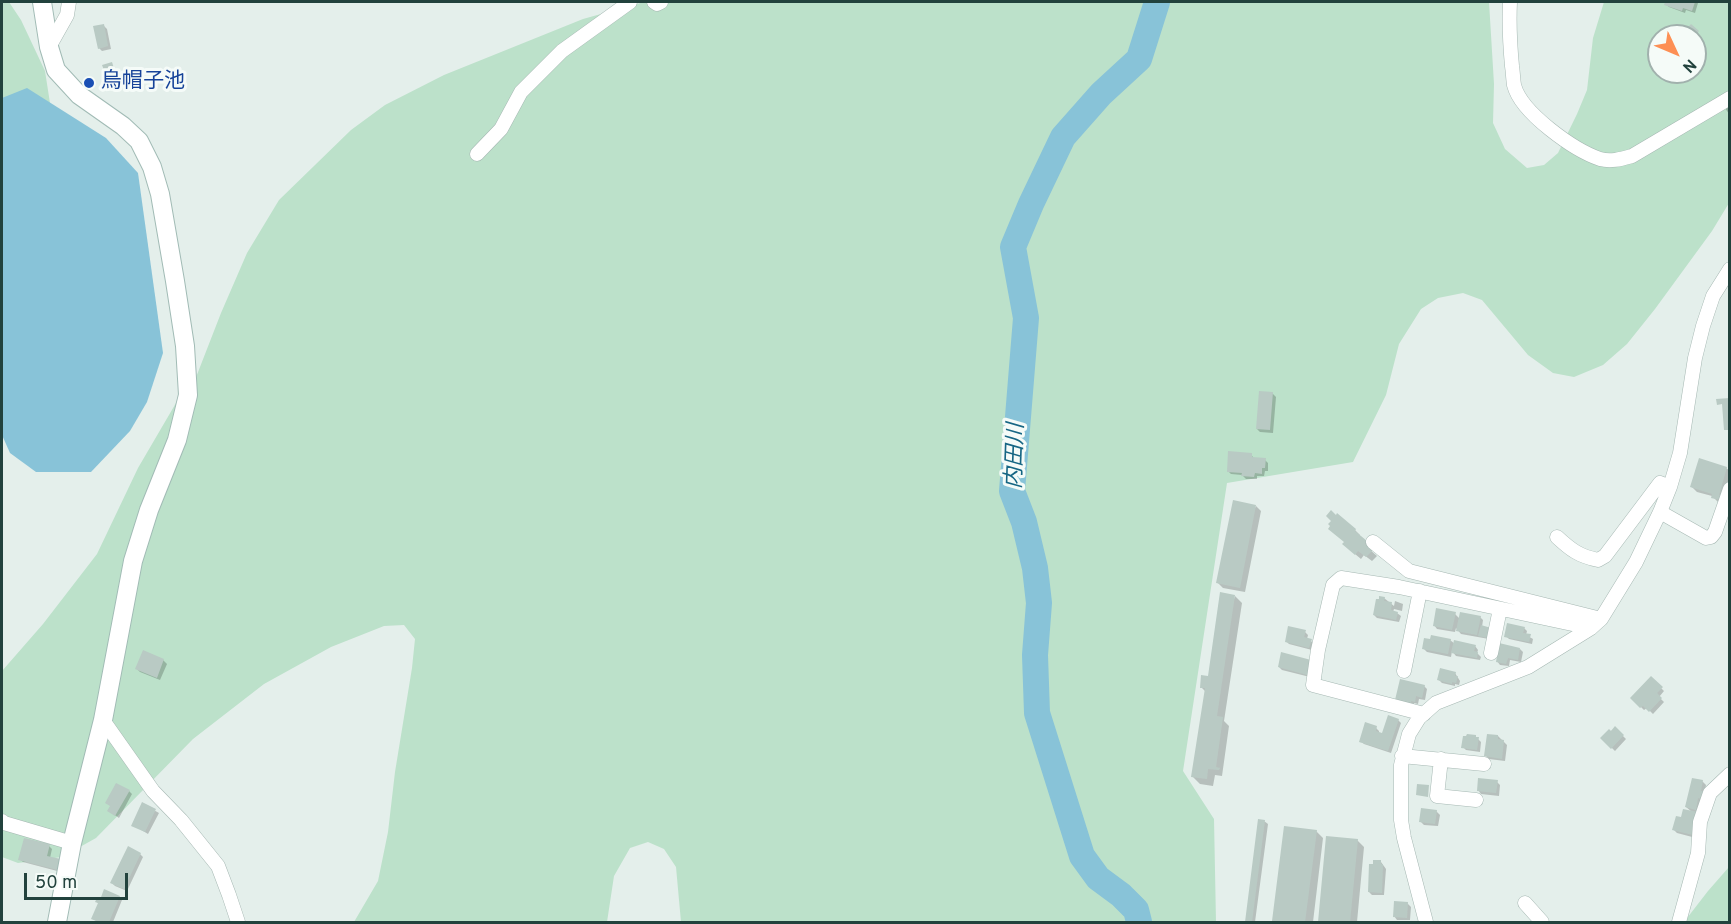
<!DOCTYPE html>
<meta charset="utf-8">
<style>
body{margin:0}
#map{position:relative;width:1731px;height:924px;overflow:hidden;background:#e4efeb;font-family:Overpass,sans-serif}
canvas{display:block}
.frame{position:absolute;inset:0;border:3px solid #22423d;pointer-events:none}
.north{position:absolute;left:1647px;top:24px;width:60px;height:60px;box-sizing:border-box;background:#f5fbf8;border:2px solid #a1b1ad;border-radius:50%;rotate:134deg;font-size:16px;font-weight:700;line-height:24px;text-align:center;color:#22423d}
.north::after{content:'';display:block;margin:auto;width:21px;height:27px;background:#fd8f54;clip-path:polygon(50% 0,100% 100%,50% 72%,0 100%)}
.scale{position:absolute;left:24px;top:873px;width:104px;height:27px;box-sizing:border-box;border:3px solid #22423d;border-top:0;padding-left:8px;font-size:18px;line-height:21px;white-space:nowrap;color:#22423d;-webkit-text-stroke:4px #f5fbf8;paint-order:stroke}
</style>
<div id="map">
<canvas width="1731" height="924"></canvas>
<div class="frame"></div>
<div class="north">N</div>
<div class="scale">50 m</div>
</div>
<script>
const ctx = document.querySelector('canvas').getContext('2d');
ctx.lineJoin = 'round';
function fillPath(path, color) {
  ctx.fillStyle = color;
  ctx.fill(path, 'evenodd');
}
function stroke(path, color, width, dash) {
  ctx.strokeStyle = color;
  ctx.lineWidth = width;
  ctx.lineCap = dash ? 'butt' : 'round';
  ctx.setLineDash(dash || []);
  ctx.stroke(path);
}
function write(font, color, halo, rows, align = 'center') {
  ctx.font = font + ' Overpass,"Noto Sans JP",sans-serif';
  ctx.lineWidth = 6;
  ctx.setLineDash([]);
  ctx.textBaseline = 'middle';
  ctx.strokeStyle = halo;
  ctx.fillStyle = color;
  for (const [text, x, y, turn = 0] of rows) {
    ctx.save();
    ctx.translate(x, y);
    ctx.rotate((+turn || 0) * Math.PI / 180);
    ctx.textAlign = isNaN(turn) ? turn : align;
    if (halo) ctx.strokeText(text, 0, 0);
    ctx.fillText(text, 0, 0);
    ctx.restore();
  }
}
fillPath(new Path2D(`
 M2 2H9L21 20 45 71 52 116 2 224Z
 M644 2H1489L1494 84 1493 123 1505 149 1527 168 1544 165 1558 153 1577 114 1587 90 1593 38 1604 2H1729V203L1712 231 1655 309 1627 344 1603 365 1574 377 1553 373 1528 355 1482 300 1463 293 1438 298 1421 309 1399 344 1386 395 1353 462 1227 483 1183 771 1214 819 1216 922H681L676 867 664 849 648 842 630 848 614 876 607 922H354L378 881 388 832 395 772 412 668 415 639 404 625 384 626 331 647 264 684 193 739 96 838 62 857 18 863 2 857V671L43 624 97 554 138 468 176 403 193 385 221 313 247 253 279 200 351 130 385 105 444 75 583 19ZM1659 36H1695V72H1659Z
 M1729 867V922H1684L1708 891Z`), '#bce1ca');
fillPath(new Path2D(`
 M27 88 106 138 138 173 163 353 147 402 130 431 91 472H36L10 453 2 435V98Z`), '#88c3d8');
fillPath(new Path2D(`
 M1667 2H1696L1698 3 1695 13 1686 10 1685 13 1669 7 1666 4Z
 M104 26 107 29 111 49 102 51 99 48Z
 M1730 105V114H1729L1725 108Z
 M1272 393 1276 397 1273 433 1260 432 1257 429Z
 M1251 454 1254 459 1265 460 1268 463V471H1265L1264 476H1257V479H1246L1242 475 1231 474 1228 471Z
 M1726 468 1730 471V479L1723 500 1725 504 1718 502 1712 496 1697 492 1692 487Z
 M1256 506 1261 511 1245 592 1223 588 1218 583Z
 M1355 530 1360 535 1359 536 1371 547 1369 549 1377 556 1372 561 1364 555 1361 559 1349 549Z
 M1235 596 1242 603 1224 721 1229 726 1222 776 1215 775 1213 786 1200 784 1193 777 1206 692 1201 687 1209 677Z
 M1384 598 1394 606 1395 601 1403 604 1402 611 1394 609 1393 612 1397 613 1401 616 1399 622 1377 618 1374 615Z
 M1455 614 1460 619 1480 617 1483 620 1482 627 1489 639 1461 634 1456 628 1455 632 1437 629 1434 625Z
 M1524 628 1527 631 1526 635 1533 639 1532 644 1509 639 1506 636Z
 M1305 632 1308 635 1307 639 1314 643 1312 650 1289 644 1286 641Z
 M1450 640 1455 644 1475 646 1478 650 1477 653 1481 657 1480 660 1456 656 1452 651 1451 657 1427 652 1424 649Z
 M1520 649 1523 652 1521 662 1510 660 1509 666 1500 665 1497 661Z
 M144 652 163 660 167 664 160 680 140 672 137 669Z
 M1310 661V677L1282 670 1279 667Z
 M1455 673 1460 681 1459 685 1455 684V686L1442 683 1439 680Z
 M1651 678 1664 691 1659 697 1664 702 1653 714 1647 708 1644 710 1632 698Z
 M1424 686 1427 689 1425 700 1419 699 1418 704 1414 703 1413 706 1399 703Z
 M1398 720 1401 723 1391 753 1364 744 1361 741 1376 728 1379 731V733L1383 734Z
 M1615 728 1626 739 1615 751 1602 738Z
 M1475 736 1481 742 1480 752 1466 750 1463 747Z
 M1498 736 1507 745 1505 761 1489 759 1486 756Z
 M1702 781 1706 785 1696 838 1677 833 1674 830 1683 819 1692 812 1686 807Z
 M1497 782 1500 785 1499 796 1481 794 1478 790Z
 M129 791 132 794 119 818 109 811Z
 M143 804 159 813 148 834 133 825Z
 M1436 811 1440 815 1438 826 1424 825 1421 822Z
 M1259 821H1264L1268 824 1255 922H1246Z
 M1316 831 1323 838 1313 922H1275L1273 920Z
 M1327 838 1357 840 1364 847 1357 922H1319Z
 M49 846 52 849 50 858 61 872 23 862 20 859Z
 M140 854 143 857 127 891 115 886 112 883Z
 M1381 862 1386 869 1384 895H1372L1369 892Z
 M119 897 122 900 113 922H98L93 919 99 904 97 902Z
 M1407 903 1411 907 1410 920H1397L1394 916Z`), '#0003');
stroke(new Path2D(`
 M1139 922 1136 910 1121 895 1098 878 1082 856 1037 713 1035 655 1039 603 1035 568 1024 522 1012 491 1026 318 1013 247 1031 204 1063 137 1101 94 1139 59 1157 2`), '#88c3d8', 26);
fillPath(new Path2D(`
 M1665 2H1695L1692 11 1683 8 1682 11 1664 5Z
 M104 24 108 46 98 49 93 26Z
 M1691 24 1699 31 1695 36H1680Z
 M112 62 116 75 107 78 102 65Z
 M1259 391 1273 392 1270 430 1256 429Z
 M1730 398V430H1724L1722 404 1717 405 1716 399Z
 M1228 451 1252 453V457L1266 458 1265 468H1262V474L1255 473 1254 477 1241 476 1242 473 1227 472Z
 M1699 458 1727 467 1719 495H1721L1720 500 1711 498 1712 494 1690 487Z
 M1233 500 1256 505 1240 588 1216 583Z
 M1331 510 1336 515 1337 513 1356 529 1355 531 1367 541 1365 544 1373 550 1366 557 1358 551 1355 555 1342 544 1344 542 1328 529 1330 526 1328 524 1331 521 1326 516Z
 M1220 592 1235 595 1217 716 1223 717 1216 767 1220 768 1219 770 1208 769 1207 779 1191 777 1205 688H1200L1201 675 1208 676Z
 M1379 596 1385 597 1384 601 1392 602 1391 610 1398 612 1396 620 1373 615 1376 599H1379Z
 M1436 608 1456 612 1452 630 1433 626Z
 M1460 612 1481 616 1477 635 1456 631Z
 M1507 623 1525 627 1523 633 1531 634 1529 642 1504 637Z
 M1481 625 1491 628 1488 638 1478 636Z
 M1288 626 1306 630 1304 637 1312 639 1309 648 1285 642Z
 M1431 635 1451 639 1448 654 1422 649 1424 638 1430 639Z
 M1454 640 1476 645 1474 651 1478 652 1477 658 1451 653Z
 M1499 643 1520 648 1518 660 1508 658 1506 664 1496 662Z
 M143 650 164 659 157 678 135 669Z
 M1281 652 1311 660 1307 675 1278 667Z
 M1440 668 1456 672 1455 676H1458L1456 683 1452 682V684L1437 680Z
 M1651 676 1663 687 1657 693 1662 698 1649 712 1643 706 1640 708 1630 698Z
 M1400 679 1425 685 1422 698 1416 696 1415 702 1411 701V704L1395 700Z
 M1388 715 1399 719 1388 751 1359 742 1365 722 1377 726 1376 731 1382 733Z
 M1615 726 1624 735 1611 749 1600 738 1609 729 1611 731Z
 M1467 734 1476 735V737H1479L1477 750 1461 748 1463 736H1466Z
 M1487 734 1498 735V739L1504 740 1502 759 1484 756Z
 M1478 778 1498 780 1496 793 1477 791Z
 M1692 778 1703 780 1701 791H1703L1702 799 1698 798 1696 810 1685 807Z
 M116 783 130 790 115 816 107 811 110 806 105 803Z
 M1417 784 1429 785 1428 797 1416 795Z
 M142 802 156 809 145 832 131 826Z
 M1421 808 1437 810 1435 824 1419 822Z
 M1683 809 1698 812 1693 835 1672 830 1676 816 1681 817Z
 M1258 819 1265 820 1252 922H1245Z
 M1284 826 1317 830 1305 922 1272 921Z
 M1326 836 1358 839 1350 922H1318Z
 M24 838 50 844 47 856 61 859 58 870 18 860Z
 M128 846 141 853 124 889 110 883Z
 M1373 860H1381V864H1383L1382 893 1368 892 1369 864H1373Z
 M104 889 120 896 109 922H99L91 919 98 903 95 902 97 898 100 900Z
 M1394 901 1408 902 1407 918 1393 917Z`), '#b9cac4');
const street = new Path2D(`
 M654 2 657 4 661 2
 M1510 2C1509 23 1510 45 1512 66 1513 72 1513 79 1514 85 1521 113 1574 150 1600 159 1611 162 1621 159 1632 156L1730 98
 M49 47 67 15 69 2
 M477 154 501 129 521 92 562 51 630 2
 M1660 512 1706 538 1711 537 1715 532 1730 489
 M1557 537C1571 550 1579 556 1598 560L1605 556 1660 483 1670 487
 M1373 542 1409 571 1601 619
 M1491 653 1500 609
 M1404 671 1420 591
 M1424 714 1313 685 1318 650 1333 585 1341 578 1399 587 1591 628
 M103 720 153 791 181 820 218 866 229 895 238 922
 M1402 756 1484 764
 M1441 759 1437 796 1476 800
 M2 821 4 823 72 843
 M1525 903 1542 922
 M1426 922 1404 838 1401 820V765L1409 734 1419 718 1436 703 1528 667 1591 628 1601 619 1636 562 1660 512 1670 487 1680 453 1695 358 1703 326 1713 296 1730 269
 M1679 922 1698 853 1700 822 1710 793 1730 774`);
const secondary = new Path2D(`
 M42 2 49 47 56 70 79 95 123 126 139 141 152 167 160 194 175 281 185 346 188 395 177 440 149 510 133 561 103 720 72 843 57 922`);
stroke(street, '#a6b8b3', 15);
stroke(secondary, '#a1bbb5', 20);
stroke(street, '#fff', 14);
stroke(secondary, '#fff', 18);
for (const [x, y, r, color] of [
 [89,83,6,"#1a4fb4"]
]) {
  const dot = new Path2D();
  dot.arc(x, y, r, 0, 2 * Math.PI);
  ctx.fillStyle = color;
  ctx.fill(dot);
  stroke(dot, '#f5fbf8', 2);
}
write('21px', '#164399', '#f5fbf8', [
 ["烏帽子池",101,83]
], 'left');
write('italic 22px', '#166684', '#f5fbf8', [
 ["内田川",1017,456,-88]
]);
</script>
